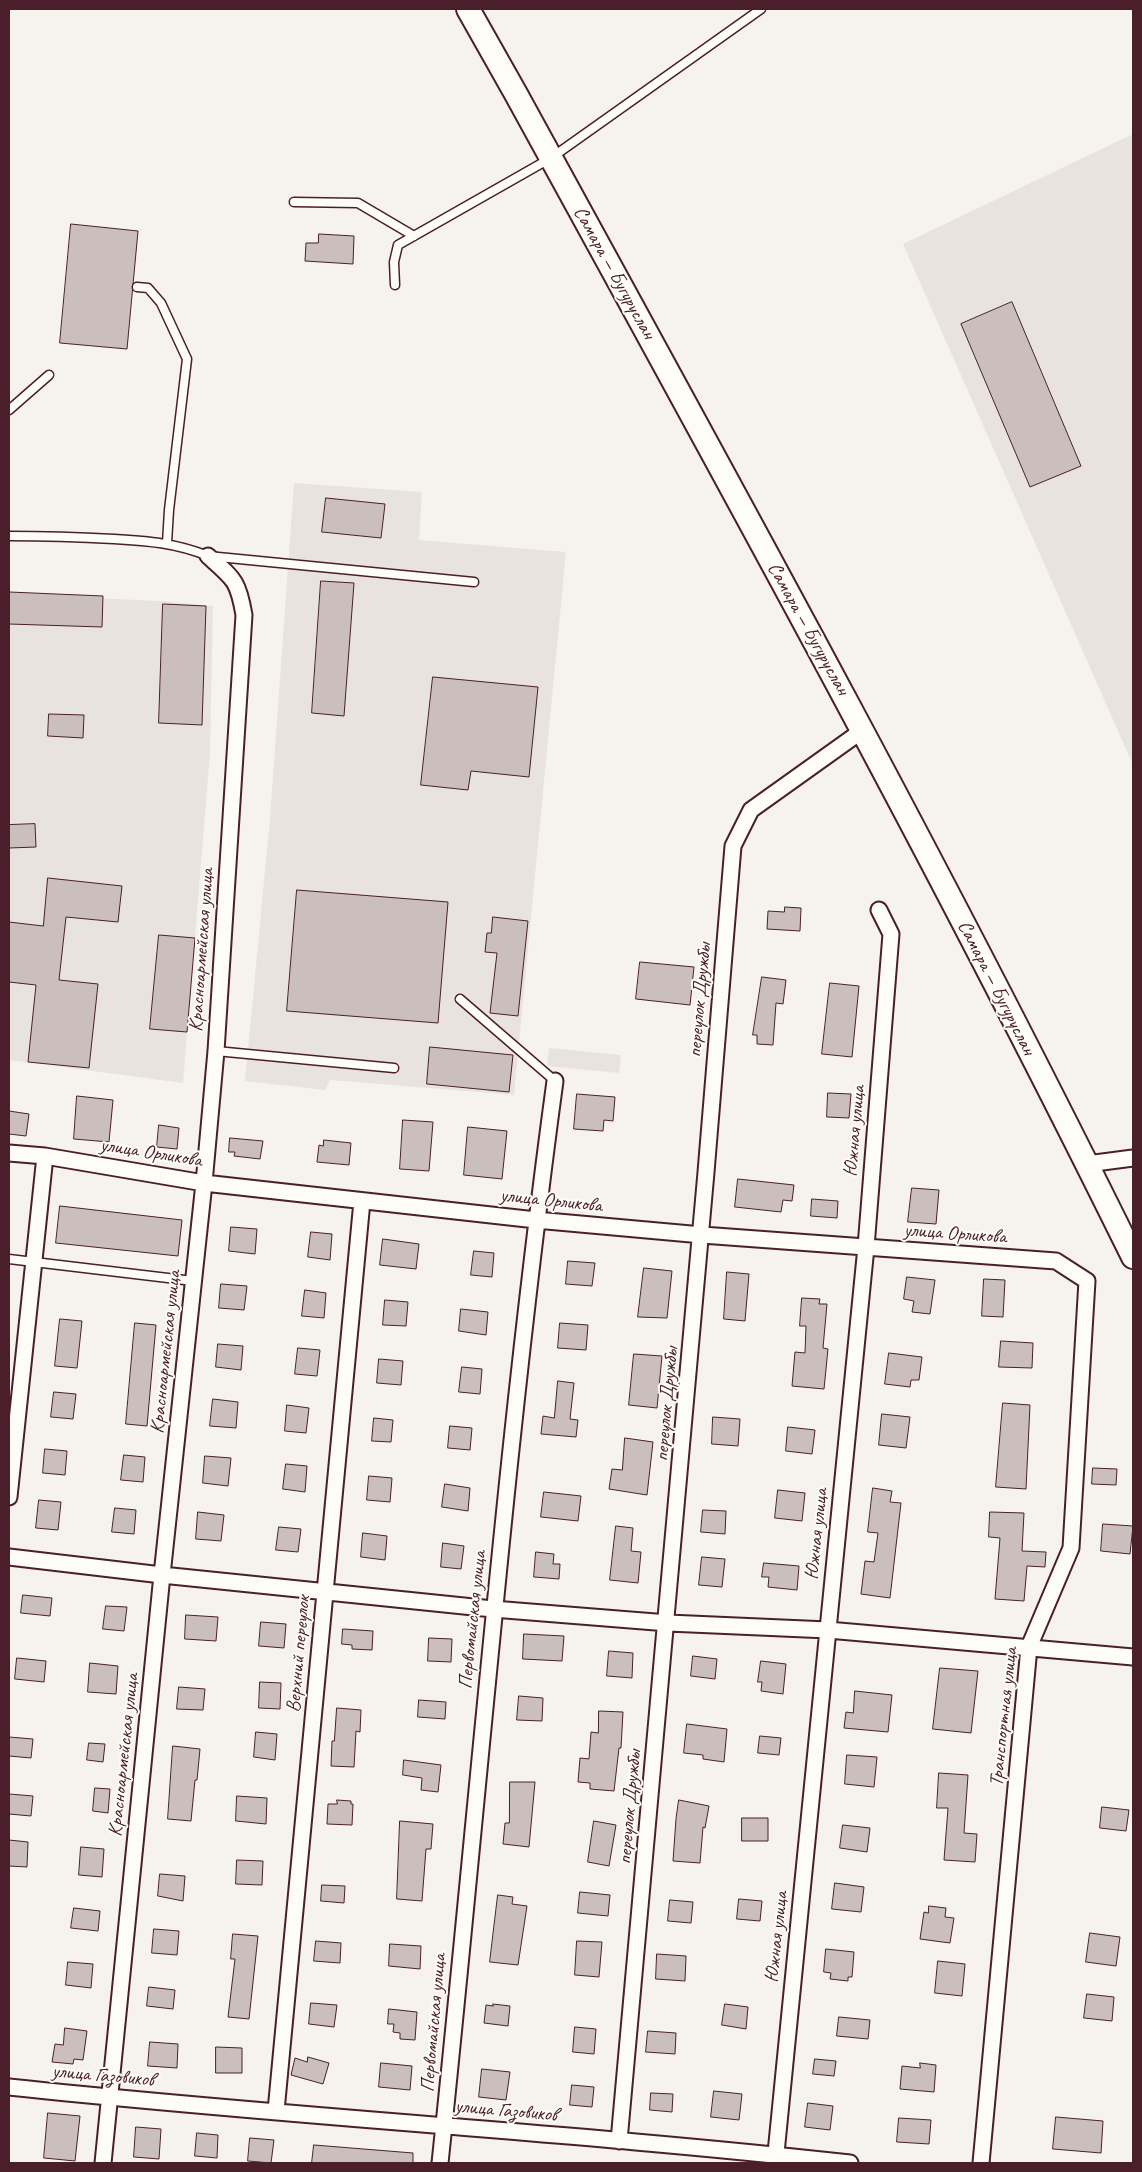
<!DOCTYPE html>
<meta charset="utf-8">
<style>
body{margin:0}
#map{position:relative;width:1142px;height:2172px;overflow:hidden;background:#f6f3ef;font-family:Caveat,sans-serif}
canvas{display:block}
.frame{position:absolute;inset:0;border:10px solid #4a1f2b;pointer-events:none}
</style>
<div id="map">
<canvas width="1142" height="2172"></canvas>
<div class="frame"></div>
</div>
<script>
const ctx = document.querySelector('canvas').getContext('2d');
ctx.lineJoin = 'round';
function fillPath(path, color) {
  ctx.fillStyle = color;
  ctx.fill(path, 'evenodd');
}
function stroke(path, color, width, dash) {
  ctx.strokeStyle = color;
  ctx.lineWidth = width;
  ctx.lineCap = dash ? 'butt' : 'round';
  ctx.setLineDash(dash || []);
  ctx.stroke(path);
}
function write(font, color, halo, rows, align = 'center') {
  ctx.font = font + ' Caveat,sans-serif';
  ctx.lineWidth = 4;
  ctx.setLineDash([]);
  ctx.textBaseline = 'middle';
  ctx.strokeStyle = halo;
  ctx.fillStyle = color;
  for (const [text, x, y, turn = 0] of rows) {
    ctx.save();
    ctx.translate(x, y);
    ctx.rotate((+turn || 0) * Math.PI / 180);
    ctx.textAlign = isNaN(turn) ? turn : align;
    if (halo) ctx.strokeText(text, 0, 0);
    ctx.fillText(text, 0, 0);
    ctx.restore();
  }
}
fillPath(new Path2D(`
 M1133 134V765L903 244Z
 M294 483 422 492 419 540 566 552 514 1095 330 1080 325 1090 245 1081 270 818Z
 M9 594 160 601 213 606 210 753 183 1083 9 1060Z
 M549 1048 621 1055 619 1073 547 1066Z`), '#e9e3e0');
const building = new Path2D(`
 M71 224 138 231 127 349 60 343Z
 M319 234 354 236 353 264 305 261 306 243H318Z
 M1012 302 1081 466 1030 487 961 324Z
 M326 498 385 504 381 538 322 532Z
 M321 581 354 583 344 716 312 713Z
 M9 592 103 596 102 627 9 624Z
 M163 604 206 606 202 725 159 723Z
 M433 677 538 687 529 777 471 771 468 790 421 785Z
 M49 714 84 715 83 738 48 736Z
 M35 824 36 847 9 848V825Z
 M48 878 122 886 118 922 66 917 59 980 98 984 89 1068 28 1062 36 985 9 982V922L43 926Z
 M297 890 448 902 438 1023 287 1011Z
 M785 907 801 908 800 931 767 929 768 911 784 912Z
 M493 917 528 921 518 1016 490 1013 497 953 485 952 487 933H491Z
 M159 935 195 938 187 1032 150 1029Z
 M640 962 694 967 690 1005 636 999Z
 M762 977 786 980 783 1004 776 1003 773 1045 757 1044V1035H753Z
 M830 983 859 986 852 1057 822 1054Z
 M430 1047 513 1055 509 1092 427 1084Z
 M828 1093 851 1094 849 1118 827 1117Z
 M577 1094 615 1097 613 1121 604 1120 603 1131 574 1129Z
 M77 1096 113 1100 109 1142 74 1139Z
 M9 1111 29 1114 26 1136 9 1134Z
 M403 1120 433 1122 429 1171 400 1169Z
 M159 1125 179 1128 177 1149 157 1147Z
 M468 1127 507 1131 502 1179 464 1175Z
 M230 1138 263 1141 260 1159 234 1156 235 1152H229Z
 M324 1140 351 1143 349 1165 317 1162 319 1145 323 1146Z
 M738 1179 794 1185 792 1201 783 1200 781 1212 735 1207Z
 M912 1188 939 1190 936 1224 908 1222Z
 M812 1199 838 1201 837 1218 811 1216Z
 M60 1206 182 1220 178 1256 56 1243Z
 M231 1227 257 1229 255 1254 229 1251Z
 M311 1232 332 1234 330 1260 308 1257Z
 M383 1239 419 1244 416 1269 380 1265Z
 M474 1251 494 1253 492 1277 471 1275Z
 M568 1261 595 1263 592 1286 566 1284Z
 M644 1268 672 1271 667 1318 638 1317Z
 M727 1272 749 1274 745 1321 724 1319Z
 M907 1277 935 1280 930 1314 912 1312 914 1301 904 1299Z
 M984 1279 1005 1280 1003 1317 982 1316Z
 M221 1284 247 1286 244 1310 219 1308Z
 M305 1290 326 1293 324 1318 302 1316Z
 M802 1298 820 1299 819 1304H827L823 1348 828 1349 824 1389 792 1386 795 1352 805 1353 806 1326H800Z
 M385 1300 408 1302 406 1326 383 1325Z
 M461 1309 488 1312 486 1335 459 1331Z
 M60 1319 82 1321 77 1368 55 1366Z
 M135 1323 156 1325 147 1426 126 1424Z
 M560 1323 588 1325 586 1350 558 1348Z
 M1001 1341 1033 1343 1032 1368 999 1367Z
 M218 1344 243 1346 241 1370 216 1367Z
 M298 1348 320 1350 317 1376 295 1374Z
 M889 1353 922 1357 919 1380H911L910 1387 885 1384Z
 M634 1354 662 1356 657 1408 629 1405Z
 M379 1359 403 1361 401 1385 377 1383Z
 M462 1367 482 1369 480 1394 459 1392Z
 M558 1381 574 1383 570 1419 578 1420 576 1437 541 1434 543 1416 554 1418Z
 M54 1392 76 1394 73 1419 51 1417Z
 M213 1399 238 1402 236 1428 210 1426Z
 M1003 1403 1030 1405 1026 1489 996 1487Z
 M287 1405 309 1408 306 1433 285 1431Z
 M882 1414 910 1417 906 1448 879 1445Z
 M713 1417 740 1419 738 1446 712 1444Z
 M374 1418 393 1420 391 1442 372 1441Z
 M450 1426 472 1428 470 1450 448 1448Z
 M788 1427 815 1430 812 1454 786 1451Z
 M625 1438 653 1442 647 1495 609 1489 612 1469 622 1470Z
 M45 1449 67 1451 65 1475 43 1473Z
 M124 1455 145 1457 143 1482 121 1480Z
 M205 1456 231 1458 228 1486 203 1483Z
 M286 1464 307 1466 305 1492 283 1489Z
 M1093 1468 1117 1469 1116 1485 1092 1484Z
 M369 1476 392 1478 390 1502 367 1500Z
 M445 1484 470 1488 468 1511 442 1507Z
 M873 1488 892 1491 890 1502 901 1503 890 1598 861 1594 865 1561 874 1562 878 1533 868 1532Z
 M778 1490 805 1493 802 1521 775 1518Z
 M544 1492 581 1496 578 1521 541 1517Z
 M39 1500 61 1502 58 1530 36 1528Z
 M115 1508 136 1510 134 1534 112 1532Z
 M703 1510 726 1511 725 1534 701 1532Z
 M198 1512 224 1515 221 1541 196 1539Z
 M990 1512 1024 1513 1022 1551 1046 1552 1045 1567 1027 1566 1024 1601 995 1599 1000 1538 989 1537Z
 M1103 1524 1133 1526 1130 1554 1101 1551Z
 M616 1526 633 1528 631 1551 641 1552 638 1583 610 1580Z
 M279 1527 301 1529 298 1552 276 1550Z
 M363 1533 387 1536 385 1560 361 1557Z
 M443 1543 464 1546 461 1569 441 1567Z
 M536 1552 554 1554 553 1564H560L559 1579 534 1577Z
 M702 1557 725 1559 722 1587 699 1585Z
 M764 1563 799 1566 797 1590 768 1587 769 1577H762Z
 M23 1595 52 1598 50 1616 21 1613Z
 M106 1606 127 1607 124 1631 103 1629Z
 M186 1615 218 1617 216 1641 185 1639Z
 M261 1622 286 1624 284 1648 259 1646Z
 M343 1629 373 1631 372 1650 352 1649V1645L342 1644Z
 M524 1634 564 1636 562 1661 523 1659Z
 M429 1638 452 1639 451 1662 428 1661Z
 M609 1651 633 1653 632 1678 607 1676Z
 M693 1656 717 1659 715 1679 691 1676Z
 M17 1658 46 1661 44 1682 15 1679Z
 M761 1661 786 1664 783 1694 761 1691 762 1682H758Z
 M90 1663 118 1666 116 1694 88 1692Z
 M940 1668 978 1671 971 1733 933 1729Z
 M260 1682 281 1683 280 1709 259 1708Z
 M179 1687 205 1689 203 1710 177 1709Z
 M855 1691 892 1695 888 1732 844 1728 846 1712 853 1713Z
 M519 1696 543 1698 542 1721 517 1720Z
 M419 1700 446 1702 445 1719 418 1717Z
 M337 1708 361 1710 360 1732 356 1731 354 1767 331 1766 332 1741H334Z
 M599 1711 623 1712 621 1748H619L614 1791 590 1789V1783L578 1782 580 1758 589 1759 591 1732 598 1733Z
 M687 1724 727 1729 724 1762 703 1759V1755L684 1753Z
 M256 1732 277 1734 275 1760 254 1757Z
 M760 1736 781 1738 779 1755 758 1753Z
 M9 1737 33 1739 31 1758 9 1756Z
 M89 1743 105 1744 103 1762 87 1760Z
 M173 1746 200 1749 197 1780H195L191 1821 168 1819Z
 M847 1755 877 1757 874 1787 845 1784Z
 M404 1760 441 1765 438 1792 421 1790 422 1778 403 1775Z
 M939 1773 968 1775 964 1833 977 1834 975 1862 944 1860 948 1808H937Z
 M510 1782H535L529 1847 503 1844 505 1823H509Z
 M95 1788 110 1789 108 1813 93 1811Z
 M9 1794 33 1796 31 1816 9 1814Z
 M237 1796 267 1798 266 1824 236 1821Z
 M337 1800 351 1801V1804H353L352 1825 327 1824 328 1804H337Z
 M679 1800 709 1806 705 1828 703 1827 700 1863 673 1861 676 1819Z
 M1102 1807 1129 1810 1126 1831 1100 1828Z
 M742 1818H768V1841H742Z
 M400 1821 433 1824 431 1849H426L422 1901 397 1899Z
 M594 1821 616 1825 609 1866 588 1862Z
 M843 1825 870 1828 867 1852 840 1848Z
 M9 1840 28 1842 27 1867 9 1866Z
 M81 1847 104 1849 102 1877 79 1875Z
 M237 1860 263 1861 262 1885 236 1884Z
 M160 1874 185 1876 183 1901 158 1896Z
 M835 1883 864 1887 861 1912 832 1909Z
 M322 1885 345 1886 344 1903 321 1901Z
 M580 1892 610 1895 608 1916 578 1913Z
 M498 1895 513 1897 512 1904 527 1906 518 1965 490 1962Z
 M739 1899 762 1901 760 1921 737 1919Z
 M670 1900 693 1902 691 1923 668 1921Z
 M929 1906 946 1908 945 1917 954 1918 950 1943 920 1939 924 1912 928 1913Z
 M74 1908 100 1911 98 1931 71 1928Z
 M154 1929 179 1931 177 1955 152 1953Z
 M1090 1933 1120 1937 1116 1966 1086 1962Z
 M233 1934 258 1936 249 2019 228 2017 235 1959H231Z
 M316 1941 341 1943 340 1963 314 1961Z
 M577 1941 602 1942 599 1977 575 1975Z
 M390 1944 421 1946 420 1969 389 1966Z
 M826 1949 854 1952 852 1977H848V1981L830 1979 831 1973 824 1972Z
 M657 1954 686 1956 685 1981 656 1979Z
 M938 1961 965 1964 962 1996 935 1993Z
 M68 1962 93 1964 91 1988 66 1985Z
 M149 1987 175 1990 173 2009 147 2006Z
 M1087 1994 1114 1997 1112 2021 1084 2018Z
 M311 2003 337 2005 334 2027 309 2024Z
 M493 2004 510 2006 508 2026 484 2023 486 2005 493 2006Z
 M725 2004 748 2007 746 2029 722 2025Z
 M389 2009 417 2012 415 2040 400 2039V2033L393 2032 394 2024H388Z
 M839 2017 870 2020 868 2039 837 2036Z
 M575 2027 596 2029 594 2054 573 2052Z
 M65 2028 87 2031 83 2060 74 2059 73 2064 52 2062 55 2044 63 2045Z
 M648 2031 676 2033 675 2054 646 2052Z
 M150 2042 178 2044 177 2068 148 2066Z
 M216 2047 242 2048V2073H216Z
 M308 2057 329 2063 323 2084 291 2075 295 2058 307 2062Z
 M815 2059 836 2061 834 2076 813 2074Z
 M381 2063 412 2066 410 2090 379 2087Z
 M920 2063 936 2065 934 2092 900 2089 902 2066 920 2068Z
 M482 2069 510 2072 506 2100 479 2097Z
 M572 2085 594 2087 592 2107 570 2105Z
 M714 2091 742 2094 739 2120 711 2117Z
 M651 2093 673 2094 672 2112 650 2110Z
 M808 2103 833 2106 830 2130 805 2127Z
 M48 2113 80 2116 75 2161 44 2158Z
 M1056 2117 1103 2121 1101 2153 1053 2149Z
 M899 2118 931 2120 929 2144 897 2142Z
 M136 2127 161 2129 159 2159 134 2157Z
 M197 2133 218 2135 217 2158 195 2156Z
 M250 2138 274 2140 271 2163 248 2161Z
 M314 2145 413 2153V2163H312Z`);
fillPath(building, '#cbbfbe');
stroke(building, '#4a1f2b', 1);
const lane = new Path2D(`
 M294 202 358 203 414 236
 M395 285 394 262 398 245 551 158 761 9
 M137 287 148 288 161 303 187 359 169 510 167 543
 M9 410 49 375
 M9 536C44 536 78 537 114 539 148 541 176 543 208 556L474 582
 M460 999 555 1081
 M216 1051 394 1068
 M9 1259 193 1281`);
const street = new Path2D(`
 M9 1153 45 1156 204 1183 536 1220 702 1235 1056 1261 1087 1281 1071 1548 1029 1647 981 2163
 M1087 1164 1133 1158
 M9 1497 45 1156
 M9 1557 162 1575 493 1609 668 1623 828 1630 1133 1657
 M9 2087C289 2117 570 2132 850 2163
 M276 2111 362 1201
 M619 2141C660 1710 698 1278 733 846L751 810 863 730
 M103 2163 162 1575 204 1183 216 1051 244 615C238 580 234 579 208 556
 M440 2163C478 1803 506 1441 555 1081
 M775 2163 866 1247 891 934 879 910`);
const primary = new Path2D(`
 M468 9 516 94C727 479 939 863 1133 1257`);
stroke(lane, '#4a1f2b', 11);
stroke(street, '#4a1f2b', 19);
stroke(primary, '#4a1f2b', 26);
stroke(lane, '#fdfcf7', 8);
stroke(street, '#fdfcf7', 15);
stroke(primary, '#fdfcf7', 22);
write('20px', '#4a1f2b', '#fdfcf7', [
 ["Самара — Бугуруслан",614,273,61],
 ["Самара — Бугуруслан",808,629,61],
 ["Красноармейская улица",202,950,-86],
 ["Самара — Бугуруслан",996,988,63],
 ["переулок Дружбы",700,1000,-85],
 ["Южная улица",855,1131,-85],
 ["улица Орликова",151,1153,9],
 ["улица Орликова",551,1201,6],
 ["улица Орликова",955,1234,4],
 ["Красноармейская улица",166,1352,-84],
 ["переулок Дружбы",667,1404,-85],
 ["Южная улица",817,1534,-84],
 ["Первомайская улица",473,1620,-84],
 ["Верхний переулок",299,1654,-85],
 ["Транспортная улица",1004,1717,-84],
 ["Красноармейская улица",124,1755,-84],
 ["переулок Дружбы",630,1807,-85],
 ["Южная улица",777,1937,-84],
 ["Первомайская улица",434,2023,-85],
 ["улица Газовиков",103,2076,5],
 ["улица Газовиков",506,2111,5]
]);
</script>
